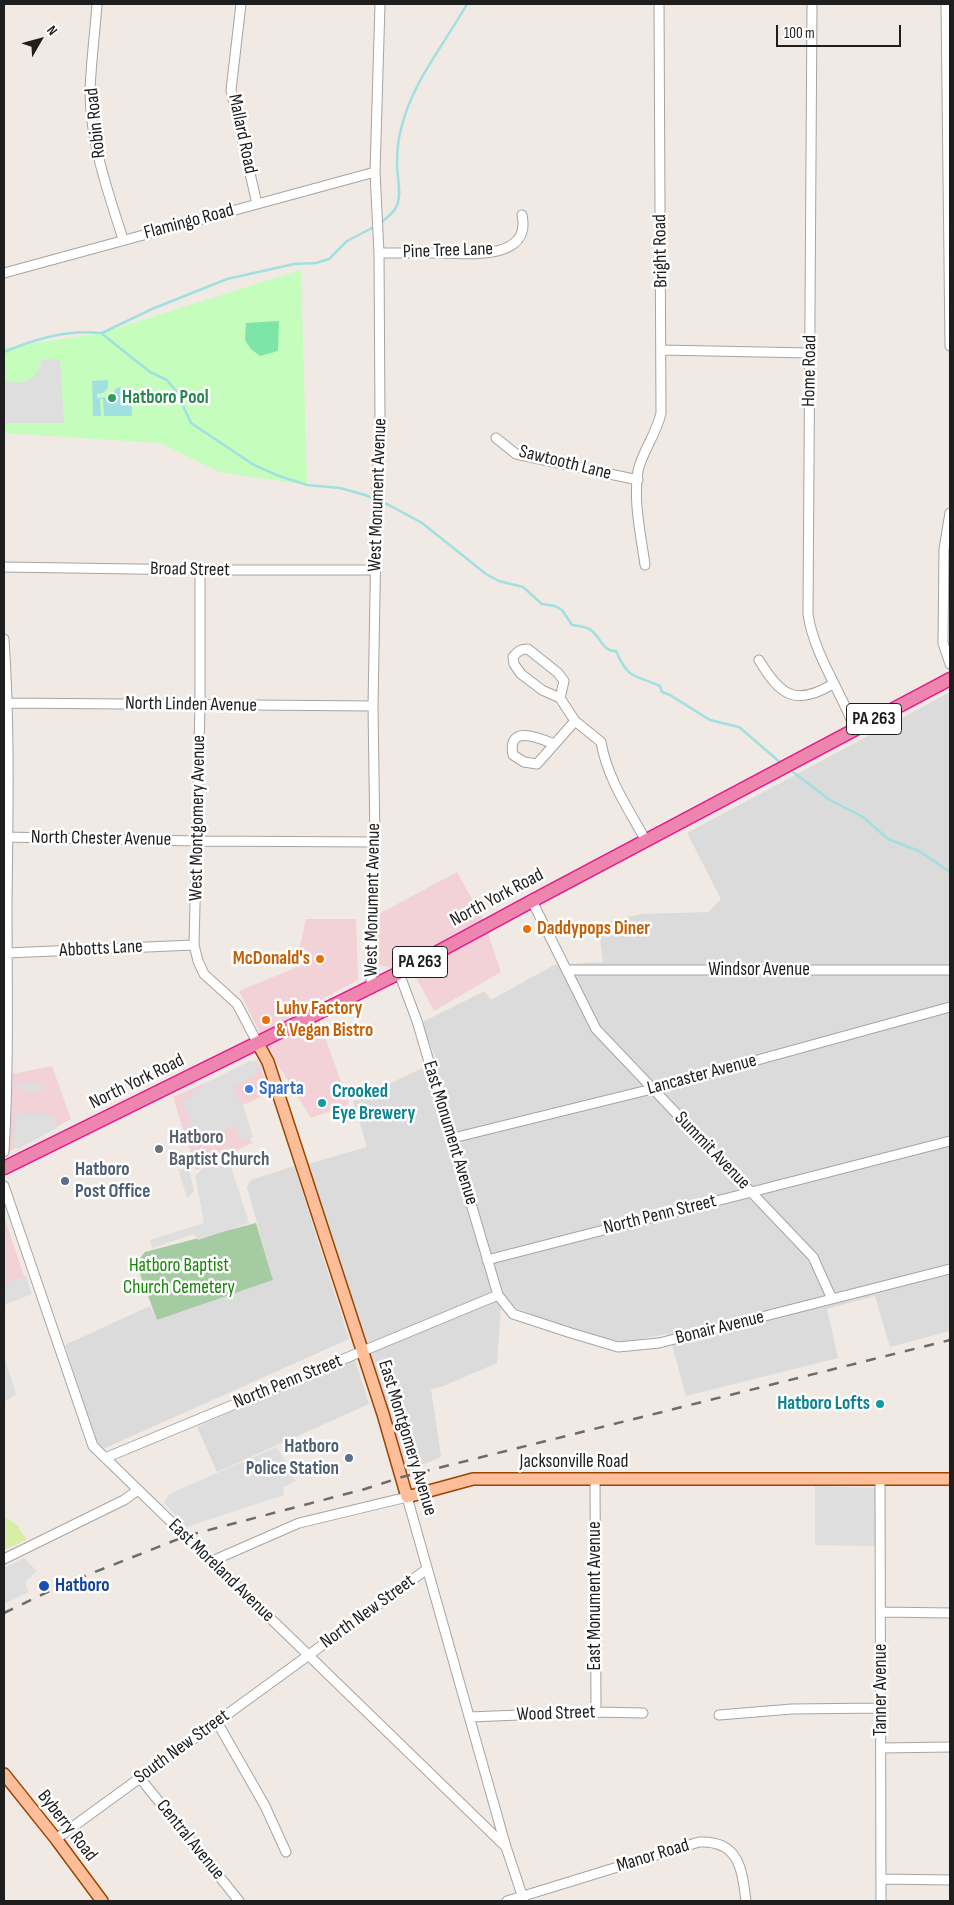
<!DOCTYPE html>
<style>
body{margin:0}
#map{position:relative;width:954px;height:1905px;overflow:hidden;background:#f0e9e4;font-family:"Sofia Sans Condensed",sans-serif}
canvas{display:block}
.frame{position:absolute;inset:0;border:5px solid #1e1e1e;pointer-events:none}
.north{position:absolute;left:15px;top:15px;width:50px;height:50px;-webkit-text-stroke:4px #fff;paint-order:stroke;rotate:52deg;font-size:14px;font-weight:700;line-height:20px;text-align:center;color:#1e1e1e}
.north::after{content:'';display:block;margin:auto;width:18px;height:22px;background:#1e1e1e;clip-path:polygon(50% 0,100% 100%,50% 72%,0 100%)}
.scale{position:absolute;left:776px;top:25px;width:125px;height:22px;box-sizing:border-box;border:2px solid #1e1e1e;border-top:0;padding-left:6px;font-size:15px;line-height:18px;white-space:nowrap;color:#1e1e1e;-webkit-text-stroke:4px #fff;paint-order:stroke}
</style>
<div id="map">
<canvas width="954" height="1905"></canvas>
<div class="frame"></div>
<div class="north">N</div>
<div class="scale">100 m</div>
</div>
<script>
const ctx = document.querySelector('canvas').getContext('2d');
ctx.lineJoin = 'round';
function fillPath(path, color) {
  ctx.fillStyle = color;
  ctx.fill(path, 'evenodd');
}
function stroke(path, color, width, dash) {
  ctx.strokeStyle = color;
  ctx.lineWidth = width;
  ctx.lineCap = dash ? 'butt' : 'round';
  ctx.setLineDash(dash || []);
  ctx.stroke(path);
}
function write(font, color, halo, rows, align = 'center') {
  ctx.font = font + ' "Sofia Sans Condensed",sans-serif';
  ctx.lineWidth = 5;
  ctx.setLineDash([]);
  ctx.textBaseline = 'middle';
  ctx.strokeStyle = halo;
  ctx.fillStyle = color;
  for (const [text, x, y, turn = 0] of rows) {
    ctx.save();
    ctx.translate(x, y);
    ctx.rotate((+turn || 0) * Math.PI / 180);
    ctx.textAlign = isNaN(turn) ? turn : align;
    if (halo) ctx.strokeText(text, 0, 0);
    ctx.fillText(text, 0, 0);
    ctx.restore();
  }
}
fillPath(new Path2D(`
 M950 692V1331L890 1347 875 1296 827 1309 838 1358 686 1396 672 1345 667 1334 625 1342 587 1336 516 1308 502 1292 497 1363 441 1387 431 1389 441 1457 407 1471 308 1164 367 1147 353 1101 437 1061 421 1023 485 991 491 1000 554 965 603 962 598 924 641 914 709 912 721 899 687 833Z
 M294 1166 349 1339 105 1448 101 1447 96 1441 65 1345 150 1306 157 1320 273 1280 247 1187 251 1180Z
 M354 1357 369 1404 217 1472 197 1427Z`), '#dcdbdb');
fillPath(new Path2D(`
 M457 872 482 917 501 972 434 1011 416 977 378 964 377 915Z
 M306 919H356L358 980 313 1004 349 1104 311 1118 267 1047 239 991 295 968Z
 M257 1060 270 1092 237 1108 252 1143 196 1170 173 1097Z
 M52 1066 71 1119 4 1154V1072L17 1073Z
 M4 1216 25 1279 4 1286Z`), '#f2d1d7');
fillPath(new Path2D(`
 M4 1516 18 1526 23 1535H25L26 1540 4 1550Z`), '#d8eea6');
fillPath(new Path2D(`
 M256 1223 273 1280 157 1320 136 1263 145 1252Z`), '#a5cba3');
fillPath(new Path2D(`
 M301 270 307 485 219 472 160 443 4 433V348L101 333Z`), '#c5fdbd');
fillPath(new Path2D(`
 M279 321 278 351 260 356 251 349 245 340 246 323Z`), '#7ce5a7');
fillPath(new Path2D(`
 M60 359 64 423H4V380L17 383 25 381 34 376 40 368 41 360Z
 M249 1061 261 1064 264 1070 255 1069 256 1075 232 1088 244 1108 253 1137 242 1141 234 1125 195 1144 190 1138 186 1124 192 1122 182 1102 189 1099 192 1092 206 1083Z
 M42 1083 45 1091 21 1092 15 1084Z
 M15 1113 54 1115 57 1128 18 1149 14 1146Z
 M229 1161 249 1223 198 1240 194 1234 152 1248 150 1240 204 1223 195 1176 203 1168Z
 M178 1169H189L194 1191 187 1198Z
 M26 1276 32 1294 4 1305V1284Z
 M4 1356 16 1394 4 1402Z
 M277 1447 296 1481 283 1488 284 1495 186 1527 164 1503 169 1494Z
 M815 1486 875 1488 876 1546 815 1545Z
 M24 1558 37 1571 25 1582 29 1592 4 1604V1568Z`), '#dedede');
fillPath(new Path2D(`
 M108 380V388L103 393 97 394V398L112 397 116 388 131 387 132 416H104L103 399H100L101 416H93L92 381Z`), '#a1e0e1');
stroke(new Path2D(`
 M381 223C385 219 392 214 395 209 403 196 397 179 397 164 397 153 398 140 401 129 412 82 444 45 467 4
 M102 333 152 309 227 279 294 264 316 263 329 259 347 241 376 226
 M4 352C34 339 68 329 101 333L150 372 167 380 176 391 191 423 254 465 279 476 307 485 340 488 365 495 389 505 422 523 486 574 499 581 523 587 542 604 555 606 562 610 572 625C579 626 587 626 592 631 601 638 603 652 616 651 628 680 636 675 660 686L662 692 670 695 710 720 739 727 781 763
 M789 769 830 800 863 817 888 839 919 851 950 872`), '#a1e0e1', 2.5);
const minor = new Path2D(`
 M97 4C95 33 91 62 90 91 90 142 108 192 123 239
 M241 4 231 90 257 204
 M812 4 808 614C814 655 841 691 855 729
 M946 4 950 346
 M379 253C399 253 419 253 438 253 466 254 532 261 522 215
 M4 273 375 172
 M662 350 810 353
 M496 438 516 454 638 480
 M950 513 944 549 943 643 950 664
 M645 565C641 535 633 502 638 471 642 452 657 433 661 413L659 4
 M4 567 200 570H376
 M200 570V706L194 945 198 961 204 974 237 1004 258 1044
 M4 639C10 727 8 814 7 902 7 985 9 1069 4 1152
 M759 660C780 695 795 707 833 684
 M560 698 564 681 558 673 528 649C520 649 517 652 513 657L514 664 521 674 542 690 560 698 575 721 601 742C607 778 629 810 646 841
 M4 703 373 706
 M554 744C539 738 507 724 513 755L524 762 537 764 575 721
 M4 837 197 841 375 842
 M532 901 596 1029 813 1257 832 1299
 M7 953 194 945
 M567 970H950
 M399 973 417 1021 498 1295 513 1314 571 1333 618 1347 659 1343 950 1269
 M371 987 375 842 373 706 377 484 380 422 379 253 375 172 380 4
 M453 1138 652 1089 950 1007
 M4 1186 93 1446 506 1847 524 1901
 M487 1260 950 1141
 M105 1458 498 1295
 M595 1479 596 1712
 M880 1479 881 1901
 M4 1559 124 1500 138 1490
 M212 1561 299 1523 407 1497 506 1847
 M881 1612 950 1613
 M719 1715 792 1709 881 1708
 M469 1717 596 1712 643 1713
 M217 1722 265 1806 286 1852
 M882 1748 950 1747
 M140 1778 239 1901
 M56 1839 427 1569
 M881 1879 950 1880
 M507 1901 699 1842C739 1840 742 1869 746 1901`);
const major = new Path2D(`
 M258 1044 268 1062 383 1414 407 1497 473 1479H950
 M4 1774 56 1839 102 1901`);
const highway = new Path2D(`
 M4 1168 399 973 532 901 950 679`);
stroke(minor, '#a5a5a5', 11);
stroke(major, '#994700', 14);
stroke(highway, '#e81789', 15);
stroke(minor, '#fff', 9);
stroke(major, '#ffbe9a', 11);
stroke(highway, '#ed85ae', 12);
stroke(new Path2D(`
 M4 1613 62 1585 186 1536 365 1489 402 1477 950 1340`), '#6c6c6c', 2.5, [10, 10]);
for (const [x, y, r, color] of [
 [112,398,5,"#2e9e5b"],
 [527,929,5,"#e8710a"],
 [320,959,5,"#e8710a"],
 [266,1020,5,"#e8710a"],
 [249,1089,5,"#3f7fe0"],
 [322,1103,5,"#0f9aa8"],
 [159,1149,5,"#6b7280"],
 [65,1181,5,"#5c6f8a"],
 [880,1404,5,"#0f9aa8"],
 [349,1458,5,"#5c6f8a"],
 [44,1586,6,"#1a4fb4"]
]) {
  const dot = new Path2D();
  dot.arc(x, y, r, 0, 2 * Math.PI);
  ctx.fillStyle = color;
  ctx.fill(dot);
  stroke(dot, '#fff', 2);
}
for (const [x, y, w] of [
 [874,719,55],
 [420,962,55]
]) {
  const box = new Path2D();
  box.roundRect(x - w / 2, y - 15.5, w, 31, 4);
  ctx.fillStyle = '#fff';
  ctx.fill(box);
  stroke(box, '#1e1e1e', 1);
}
write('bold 18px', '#1e1e1e', null, [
 ["PA 263",874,719],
 ["PA 263",420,962]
]);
write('19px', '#1e1e1e', '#fff', [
 ["Robin Road",96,123,-96],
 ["Mallard Road",242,134,78],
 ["Flamingo Road",189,222,-15],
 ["Pine Tree Lane",448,251,-2],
 ["Bright Road",661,251,-91],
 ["Home Road",810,371,-89],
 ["Sawtooth Lane",565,463,14],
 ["West Monument Avenue",378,495,-88],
 ["Broad Street",190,570,1],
 ["North Linden Avenue",191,705,1],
 ["West Montgomery Avenue",198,818,-89],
 ["North Chester Avenue",101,839,1],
 ["North York Road",497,898,-28],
 ["West Monument Avenue",373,900,-89],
 ["Abbotts Lane",101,949,-3],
 ["Windsor Avenue",759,970],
 ["Lancaster Avenue",702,1075,-15],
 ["North York Road",137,1082,-26],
 ["East Monument Avenue",450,1133,73],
 ["Summit Avenue",712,1151,46],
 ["North Penn Street",660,1215,-14],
 ["Bonair Avenue",720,1328,-14],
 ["North Penn Street",288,1382,-22],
 ["East Montgomery Avenue",407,1438,73],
 ["Jacksonville Road",574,1462],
 ["East Moreland Avenue",221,1571,44],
 ["East Monument Avenue",595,1596,-90],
 ["North New Street",368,1612,-36],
 ["Tanner Avenue",881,1690,-90],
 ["Wood Street",556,1714,-2],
 ["South New Street",182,1747,-36],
 ["Byberry Road",67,1826,52],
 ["Central Avenue",190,1840,51],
 ["Manor Road",653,1856,-17]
]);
write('bold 19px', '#27864d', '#fff', [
 ["Hatboro Pool",122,398]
], 'left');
write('bold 19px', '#c56008', '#fff', [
 ["Daddypops Diner",537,929],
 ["McDonald's",310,959,"right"],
 ["Luhv Factory",276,1009],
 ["& Vegan Bistro",276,1031]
], 'left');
write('bold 19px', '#366cbe', '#fff', [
 ["Sparta",259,1089]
], 'left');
write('bold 19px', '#0d838f', '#fff', [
 ["Crooked",332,1092],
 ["Eye Brewery",332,1114],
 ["Hatboro Lofts",870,1404,"right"]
], 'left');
write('bold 19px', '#5b616d', '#fff', [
 ["Hatboro",169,1138],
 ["Baptist Church",169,1160]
], 'left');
write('bold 19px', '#4e5e75', '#fff', [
 ["Hatboro",75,1170],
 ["Post Office",75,1192],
 ["Hatboro",339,1447,"right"],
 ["Police Station",339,1469,"right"]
], 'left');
write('19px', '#138503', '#fff', [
 ["Hatboro Baptist",179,1266],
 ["Church Cemetery",179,1288]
]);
write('bold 19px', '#164399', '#fff', [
 ["Hatboro",55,1586]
], 'left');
</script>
